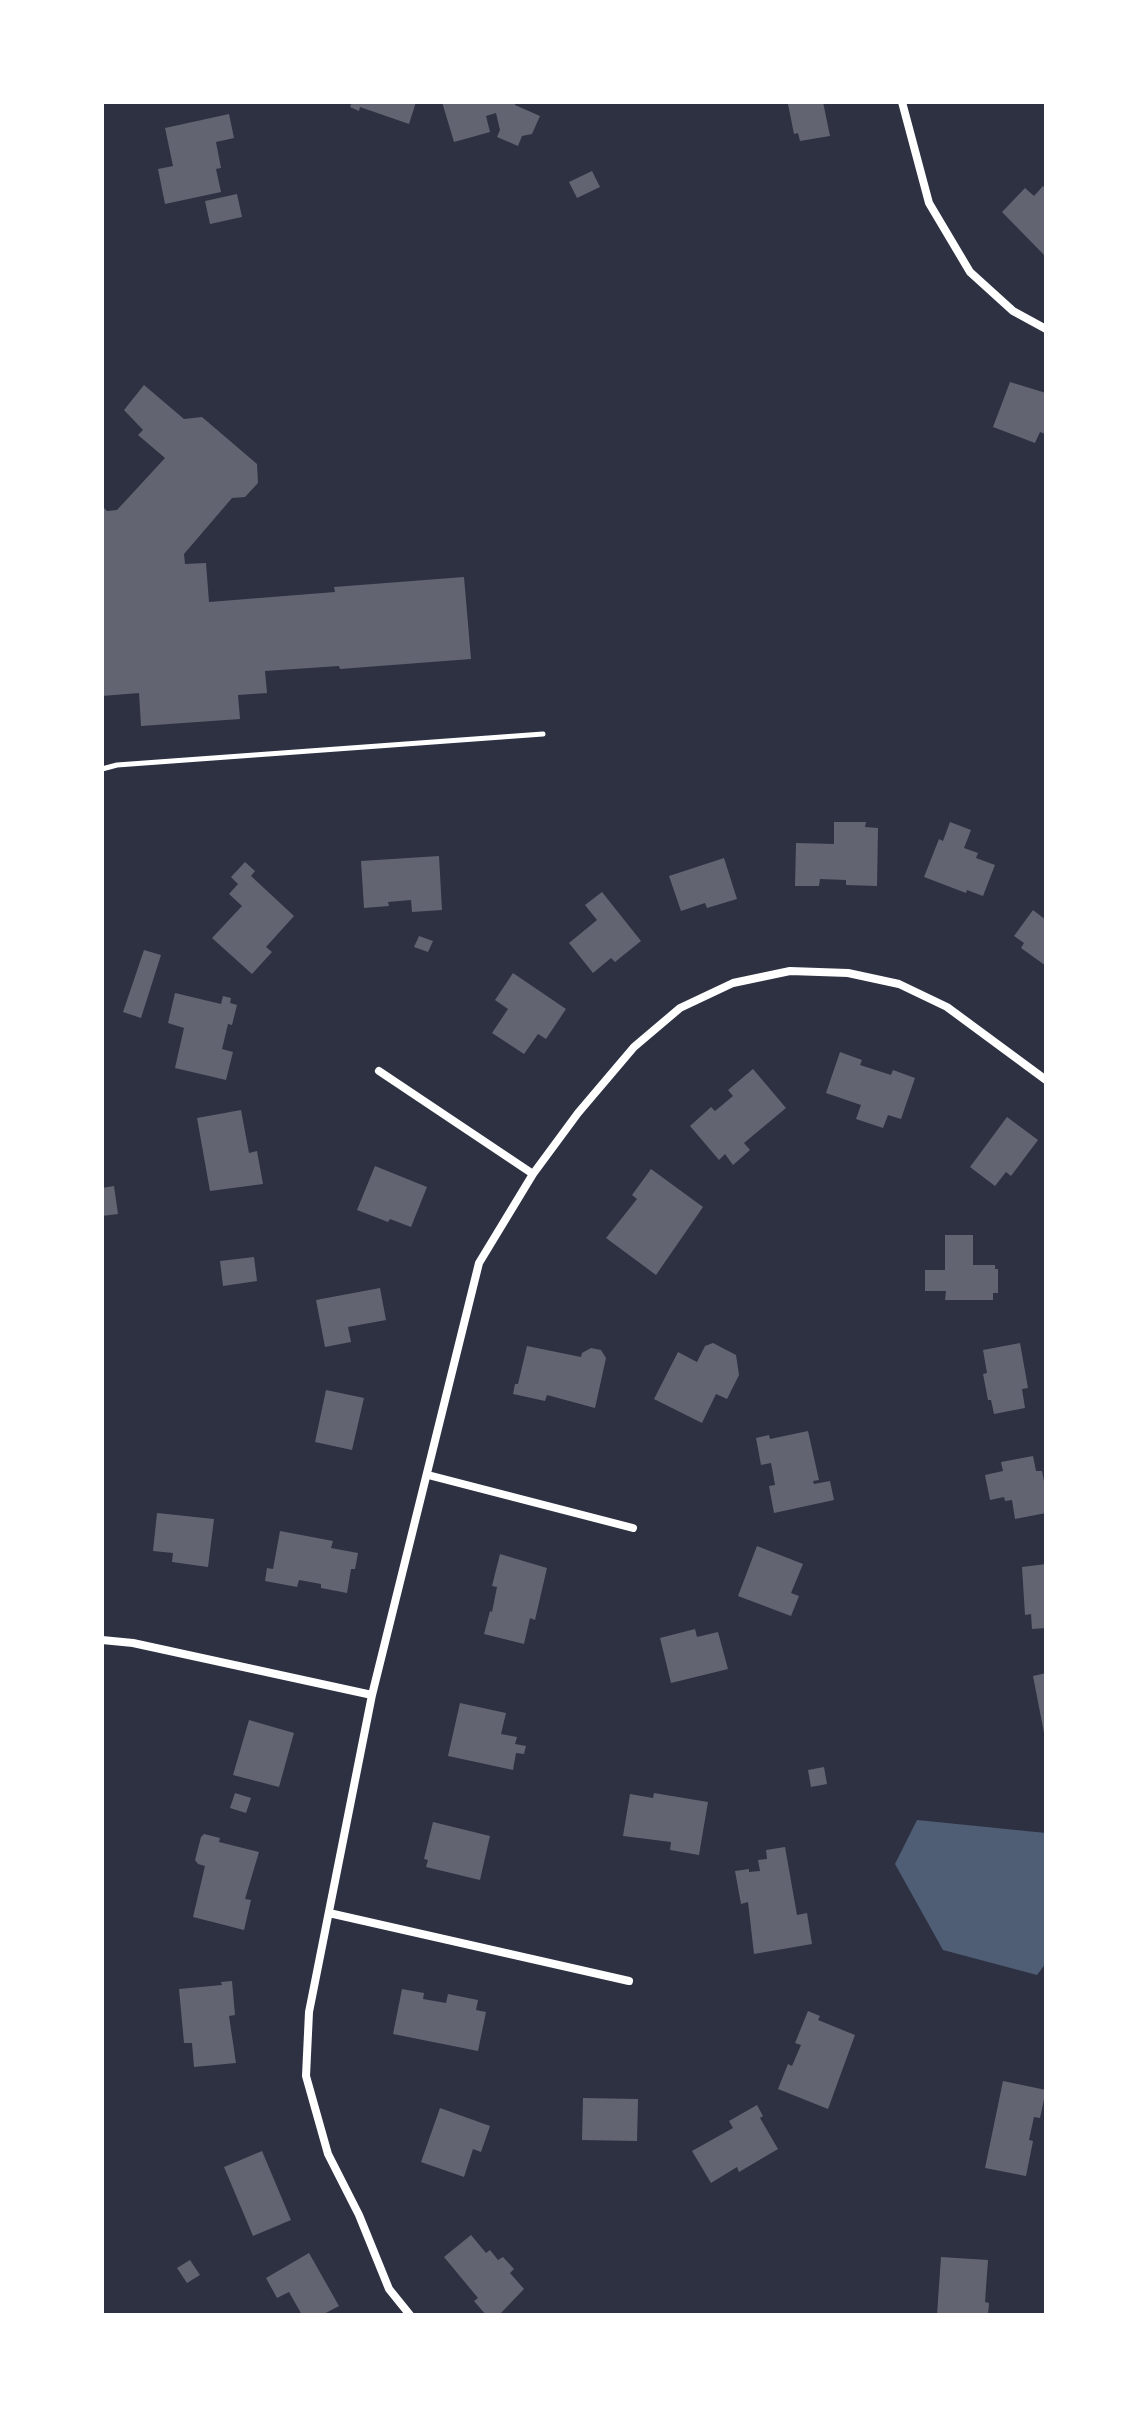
<!DOCTYPE html>
<style>
body{margin:0}
#map{position:relative;width:1148px;height:2417px;overflow:hidden;background:#2d3142;font-family:Inter,sans-serif}
canvas{display:block}
.frame{position:absolute;inset:0;border:104px solid #fff;pointer-events:none}
</style>
<div id="map">
<canvas width="1148" height="2417"></canvas>
<div class="frame"></div>
</div>
<script>
const ctx = document.querySelector('canvas').getContext('2d');
ctx.lineJoin = 'round';
function fillPath(path, color) {
  ctx.fillStyle = color;
  ctx.fill(path, 'evenodd');
}
function stroke(path, color, width, dash) {
  ctx.strokeStyle = color;
  ctx.lineWidth = width;
  ctx.lineCap = dash ? 'butt' : 'round';
  ctx.setLineDash(dash || []);
  ctx.stroke(path);
}
fillPath(new Path2D(`
 M917 1820 1046 1833V1963L1037 1975 943 1950 895 1864Z`), '#4f5d75');
fillPath(new Path2D(`
 M352 102H416L409 124 360 107 359 111 350 107Z
 M442 102H515V105L540 116 532 134 522 136 518 146 497 137 500 130 496 113 486 116 490 132 454 142Z
 M791 102H823L830 136 800 141 798 133 794 134 788 104Z
 M229 114 234 138 216 142 221 168 216 169 221 192 165 204 158 169 173 166 165 128Z
 M592 171 600 187 577 198 569 182Z
 M1043 186 1046 188V257L1002 212 1025 188 1034 196Z
 M237 194 242 217 210 224 205 201Z
 M1010 382 1046 393V430L1045 434 1040 432 1035 443 993 427Z
 M144 385 184 419 202 417 257 464 258 483 245 497 232 498 184 554 185 564 206 563 209 602 335 592 334 587 464 577 471 659 340 669 339 666 265 671 267 693 238 695 240 719 141 726 139 693 102 696V506L107 511 117 510 165 458 138 435 143 430 124 410Z
 M834 822H866L865 827 878 828 877 886 846 885V880L820 879 819 886H795L796 843 834 844Z
 M950 822 971 830 964 848 978 853 976 858 995 865 983 896 967 890 966 893 924 877 939 839 943 841Z
 M439 856 442 910 412 912 411 900 388 902 389 906 364 908 361 861Z
 M724 858 737 899 707 908 705 903 681 911 669 876Z
 M245 862 255 871 251 876 294 916 266 947 272 952 252 974 212 938 242 906 229 894 238 884 231 877Z
 M602 892 641 941 615 962 611 958 593 973 569 943 597 920 585 905Z
 M1033 910 1046 920V966L1021 948 1024 943 1014 936Z
 M419 936 433 941 428 952 414 947Z
 M144 950 161 955 141 1018 123 1012Z
 M513 973 566 1009 546 1039 538 1034 524 1054 492 1033 508 1009 495 1000Z
 M175 993 221 1004 223 996 231 998 230 1003 237 1005 232 1025 228 1024 222 1049 233 1052 226 1080 175 1068 184 1028 168 1023Z
 M840 1052 862 1060 860 1065 891 1075 893 1070 915 1078 901 1119 888 1115 883 1128 856 1119 861 1105 826 1093Z
 M753 1069 786 1108 744 1143 750 1150 733 1165 725 1154 719 1160 690 1126 711 1107 715 1111 733 1096 728 1090Z
 M241 1110 249 1153 257 1151 263 1184 210 1191 197 1118Z
 M1007 1117 1038 1140 1011 1176 1006 1172 995 1186 970 1167Z
 M375 1166 427 1187 411 1227 390 1219 388 1222 357 1210Z
 M651 1169 703 1207 656 1275 606 1238 637 1199 632 1195Z
 M114 1186 118 1214 102 1216V1188Z
 M945 1235H973V1265H995V1269H998V1293H993V1300H945L946 1291H925V1270H945Z
 M254 1257 257 1281 223 1286 220 1261Z
 M380 1288 386 1320 348 1327 351 1342 325 1347 316 1300Z
 M713 1343 736 1355 739 1375 727 1399 716 1394 702 1423 654 1399 678 1352 697 1362 705 1346Z
 M1020 1343 1028 1388 1022 1389 1025 1408 994 1414 991 1400H988L983 1374 987 1373 983 1350Z
 M527 1346 581 1357 582 1353 591 1348 601 1350 606 1358 595 1408 547 1395 545 1401 513 1394 515 1384H518Z
 M326 1390 364 1398 352 1450 315 1442Z
 M808 1431 819 1480 813 1481 814 1484 830 1481 834 1500 774 1513 769 1486 775 1485 771 1463 761 1465 756 1438 769 1435 770 1439Z
 M1033 1456 1036 1471H1042L1046 1492V1513L1015 1519 1012 1500 1005 1501 1004 1497 990 1500 985 1475 1003 1471 1001 1462Z
 M157 1513 214 1519 208 1567 172 1562 173 1553 153 1551Z
 M280 1531 333 1541 331 1548 358 1553 355 1569H351L347 1593 321 1588V1584L299 1580 297 1587 265 1581 267 1568 273 1569Z
 M757 1546 803 1564 791 1593 799 1596 791 1616 738 1596Z
 M500 1554 547 1568 535 1620 530 1618 524 1644 484 1634 490 1611 492 1612 497 1587 492 1586Z
 M1046 1564V1628L1032 1629 1031 1614 1025 1615 1022 1567Z
 M695 1629 697 1637 718 1632 728 1669 671 1683 660 1638Z
 M1046 1673V1738H1045L1033 1676Z
 M460 1703 506 1713 501 1734 517 1737 515 1744 526 1746 524 1754 516 1753 513 1770 448 1756Z
 M249 1720 294 1733 279 1787 233 1775Z
 M824 1767 827 1784 811 1787 808 1770Z
 M235 1793 251 1798 246 1813 230 1808Z
 M654 1793 708 1802 699 1855 670 1850 671 1842 623 1836 630 1794 653 1798Z
 M433 1822 490 1836 480 1880 426 1867 428 1860 424 1859Z
 M204 1834 220 1838 219 1842 259 1852 245 1899 251 1900 244 1930 193 1917 205 1866 198 1864 195 1860 201 1837Z
 M785 1847 797 1915 807 1913 812 1944 754 1954 748 1902 741 1904 735 1871 749 1869V1872L760 1871 758 1860 767 1859 766 1850Z
 M232 1981 235 2015 229 2016 236 2063 194 2067 192 2043H184L179 1989 222 1985 221 1982Z
 M402 1989 424 1993 423 1999 446 2003 448 1994 478 2000 476 2010 486 2012 478 2051 393 2034Z
 M808 2011 820 2016 818 2020 855 2035 828 2109 778 2089 788 2064 792 2066 801 2045 795 2043Z
 M1003 2081 1046 2090 1040 2118 1034 2117 1029 2140 1033 2141 1026 2176 985 2168Z
 M583 2098 638 2099 637 2141 582 2140Z
 M757 2105 763 2116 760 2118 778 2149 739 2172 737 2167 711 2183 692 2151 733 2128 729 2121Z
 M440 2108 490 2126 481 2152 473 2149 464 2177 421 2162Z
 M262 2151 291 2220 253 2236 224 2167Z
 M471 2235 486 2253 490 2250 498 2260 503 2257 514 2269 510 2273 524 2289 499 2315H486L474 2301 478 2298 444 2257Z
 M309 2253 339 2306 322 2315H302L289 2292 277 2298 266 2278Z
 M941 2257 988 2260 985 2302 989 2303 988 2315H937Z
 M190 2260 200 2275 187 2283 177 2268Z`), '#626471');
stroke(new Path2D(`
 M102 769 117 765 543 734`), '#fff', 5);
stroke(new Path2D(`
 M902 102 929 203 970 272 1013 311 1046 329
 M379 1071 533 1174
 M428 1475 633 1528
 M102 1640 133 1643 372 1695
 M329 1913 629 1981
 M410 2315 389 2289 359 2215 328 2154 306 2076 309 2012 372 1695 479 1263 533 1174 578 1113 634 1047 680 1008 733 983 790 971 848 973 899 984 947 1007 1046 1080`), '#fff', 8);
</script>
